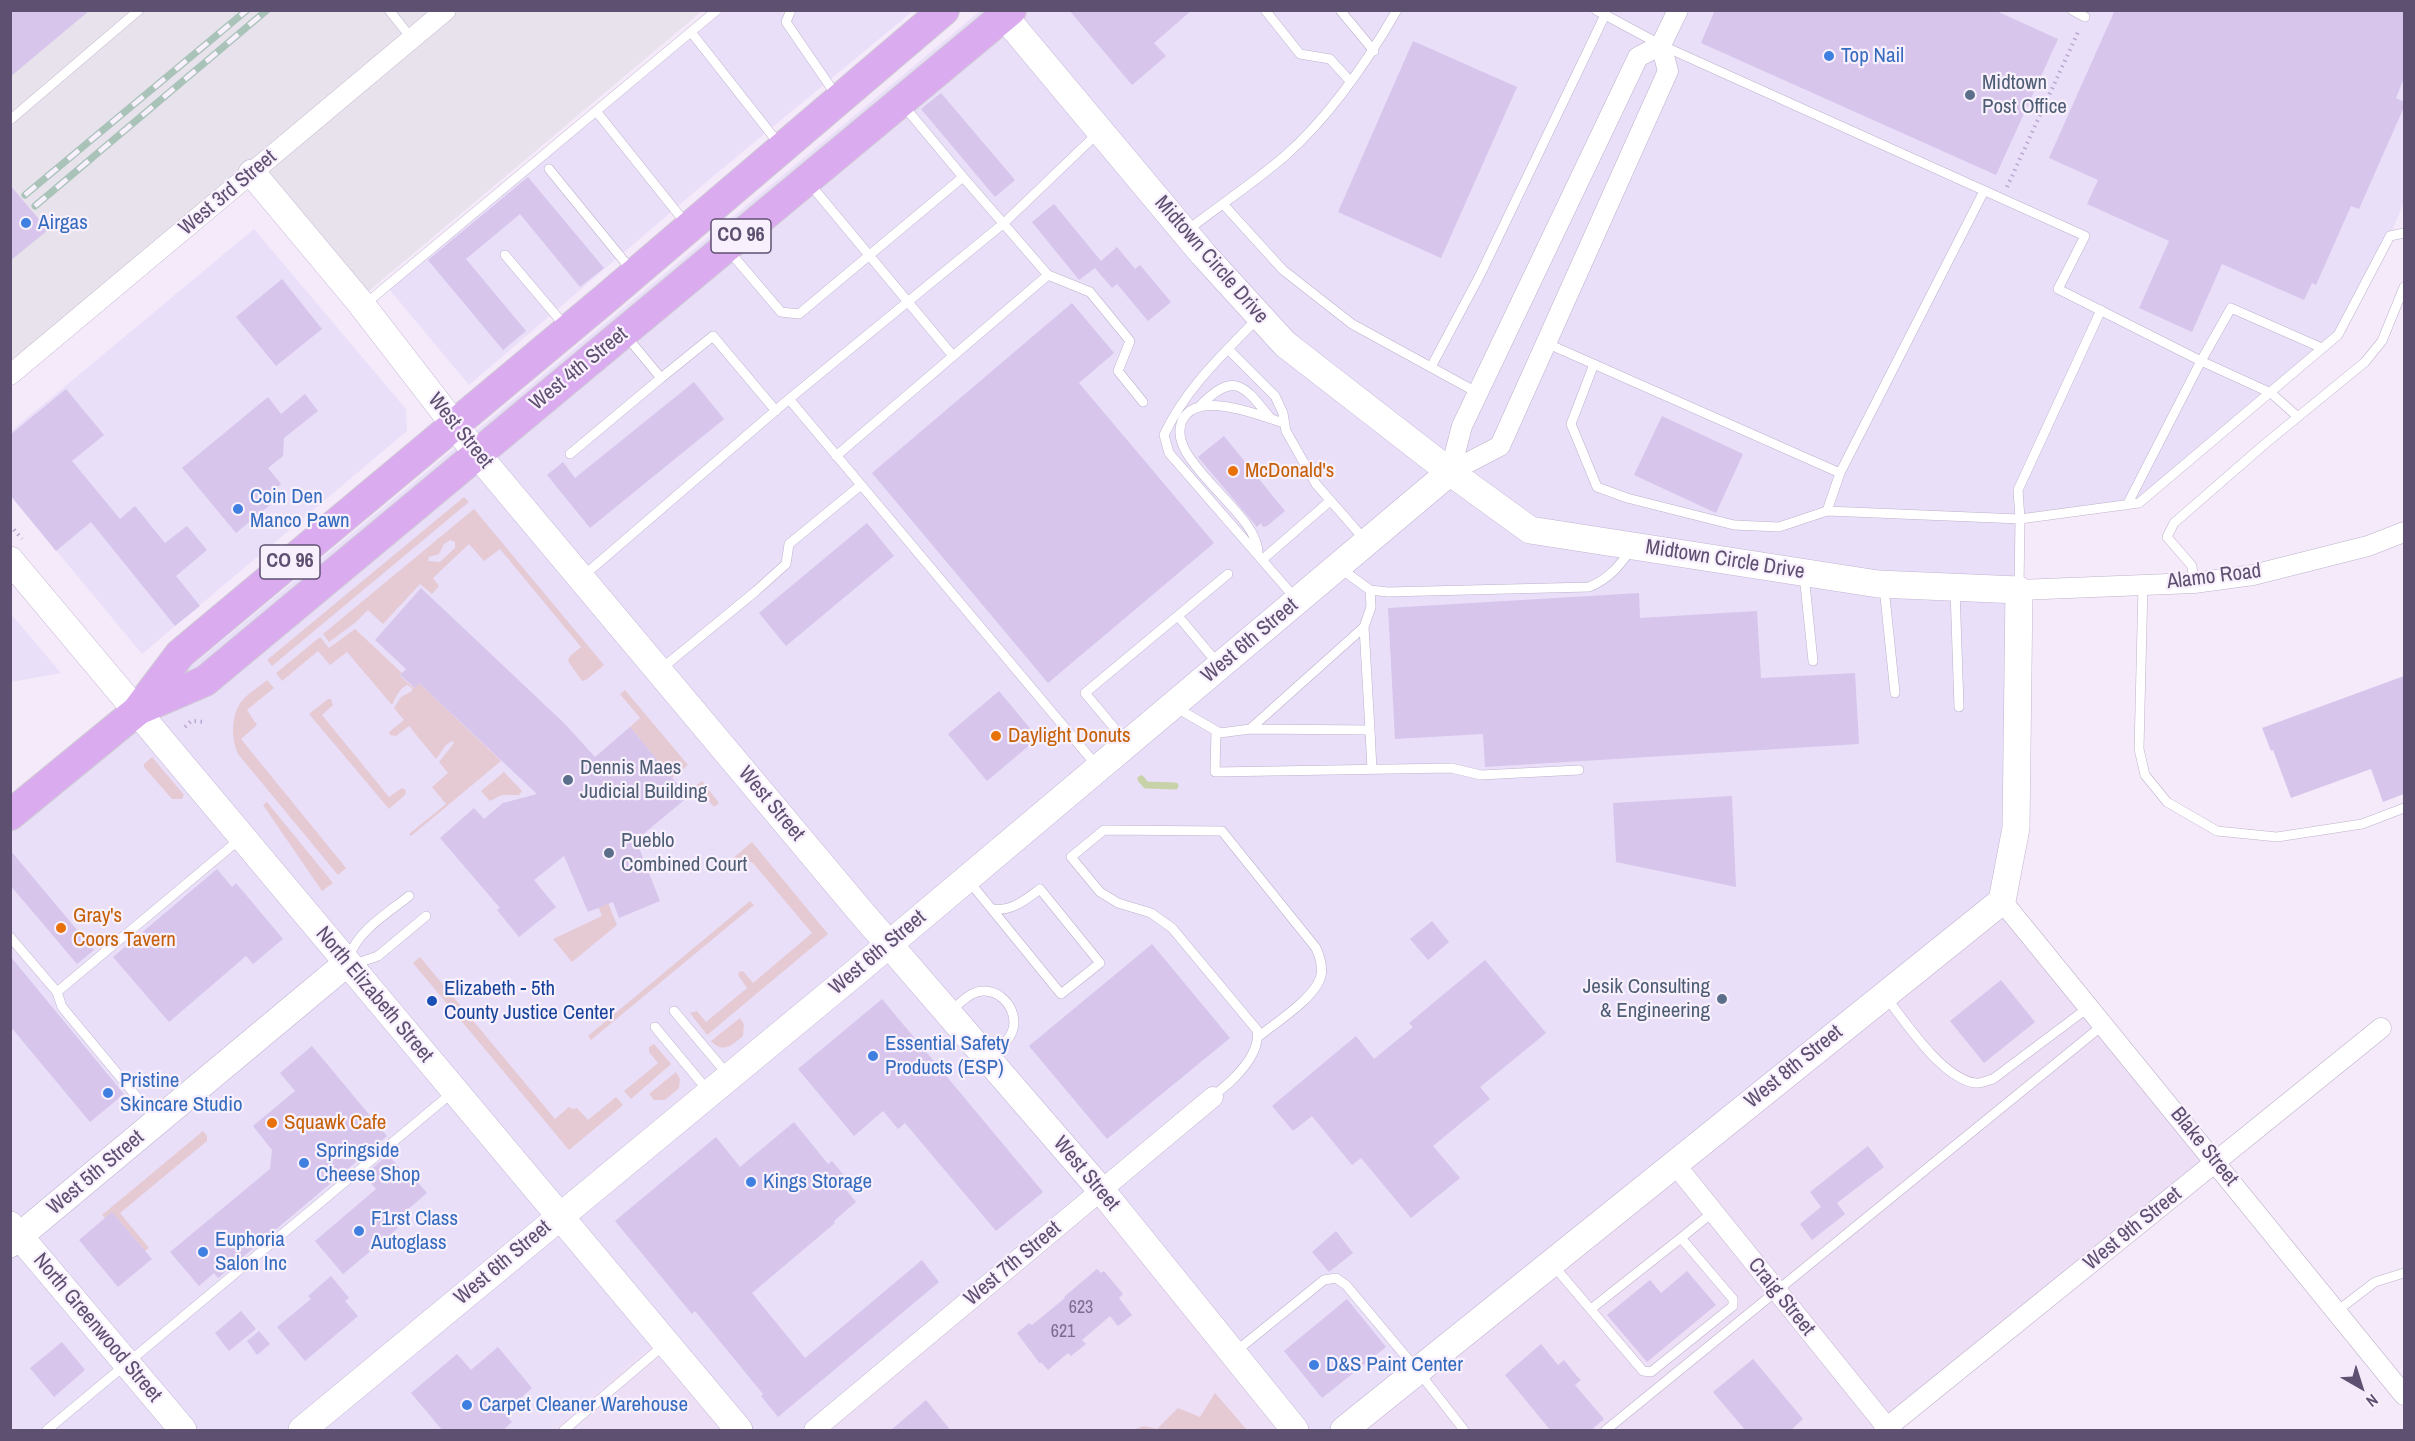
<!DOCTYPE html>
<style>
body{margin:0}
#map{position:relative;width:2415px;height:1441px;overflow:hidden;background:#f5eafa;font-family:"Archivo Narrow",sans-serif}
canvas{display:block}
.frame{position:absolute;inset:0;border:12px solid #5e5071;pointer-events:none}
.north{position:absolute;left:2331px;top:1357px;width:60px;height:60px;-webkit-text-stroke:4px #f9f0fd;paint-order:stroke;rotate:141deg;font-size:16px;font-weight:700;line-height:24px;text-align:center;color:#5e5071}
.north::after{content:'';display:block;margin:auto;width:21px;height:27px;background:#5e5071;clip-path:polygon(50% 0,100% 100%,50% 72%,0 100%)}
</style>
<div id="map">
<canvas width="2415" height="1441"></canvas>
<div class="frame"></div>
<div class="north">N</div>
</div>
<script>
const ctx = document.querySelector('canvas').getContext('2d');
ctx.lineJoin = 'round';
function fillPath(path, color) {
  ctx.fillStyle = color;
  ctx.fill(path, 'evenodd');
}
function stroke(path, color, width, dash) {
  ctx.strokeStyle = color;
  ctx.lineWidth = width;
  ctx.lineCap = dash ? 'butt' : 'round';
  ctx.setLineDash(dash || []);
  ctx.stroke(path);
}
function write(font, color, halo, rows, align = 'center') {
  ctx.font = font + ' "Archivo Narrow",sans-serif';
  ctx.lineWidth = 4.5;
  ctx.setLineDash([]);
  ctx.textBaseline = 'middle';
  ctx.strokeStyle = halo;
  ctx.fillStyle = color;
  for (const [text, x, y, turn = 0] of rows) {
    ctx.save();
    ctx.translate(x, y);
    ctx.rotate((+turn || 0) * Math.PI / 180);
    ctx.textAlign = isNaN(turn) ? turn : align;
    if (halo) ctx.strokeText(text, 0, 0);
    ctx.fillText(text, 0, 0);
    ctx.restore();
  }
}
fillPath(new Path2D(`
 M2002 901 2216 1162 1889 1430H1344Z
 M1101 1190 1295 1430H814Z
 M660 1336 739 1430H549Z`), '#eddff6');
fillPath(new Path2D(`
 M724 11H913L705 183 469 385 389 289Z
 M980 11H2404V202L2390 236 2338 335 2139 503 2020 520 2002 901 1344 1430H1295L1101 1190 814 1430H739L660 1337 549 1430H11V815L465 440Z
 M254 229 406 409 407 431 142 654 11 496 10 432Z
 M10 614H11L61 673 11 682Z`), '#e9dff9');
fillPath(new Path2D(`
 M11 11H702L358 300 252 173 11 375Z`), '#e7e2eb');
fillPath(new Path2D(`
 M464 497 469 502 272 666 267 660Z
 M474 509 604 665 586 680 582 681 568 661 570 656 581 647 500 549 484 561 469 544 433 578 439 586 432 594 420 584 383 624 368 610 356 622 329 642 323 634ZM450 540 455 542V548L440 562 428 561 429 557 439 554 444 544Z
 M355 629 402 673 400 676 414 688 419 683 501 761 411 836 409 834 446 804 432 787 448 773 439 762 454 743 452 741 446 745 436 759 409 726 396 736 390 735 389 732 404 720 394 708 401 697 412 691V688L407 685C398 690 396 697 392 705L347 652 330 665 318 651 282 681 276 673 320 637 329 648Z
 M267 680 274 688 247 710 257 725 241 739 346 868 338 875 238 754C231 739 231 716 241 702 248 693 259 687 267 680Z
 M625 690 688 765 672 778 630 727 640 718 620 694Z
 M328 699H331L333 705 322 715 389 797 402 788 406 790 405 795 389 809 309 714Z
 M152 757 184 795 182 799H172L144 767V764Z
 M504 772 522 791 519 795H502L490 801 481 791Z
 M702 781 719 803 714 807 699 789 688 797 685 794Z
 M267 802 333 883 322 891 263 805Z
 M752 842 828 934 707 1035 690 1013 697 1011 706 1022 747 988 738 975 739 972 743 971 753 983 812 933 753 863 745 860 725 865Z
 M750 901 754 905 591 1040 588 1036Z
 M608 903 617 925 572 962 553 939 602 916 598 906Z
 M420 957 555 1119 569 1107 572 1109 577 1108 588 1120 616 1097 623 1105 569 1150 413 963Z
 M740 1018 744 1024 743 1036C732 1045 723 1054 711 1041Z
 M654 1044 671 1064 631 1099 624 1091 658 1063 649 1052V1047Z
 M676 1072 680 1079 679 1088 665 1100H654L649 1094Z
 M203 1131 207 1136V1141L120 1213 149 1248 145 1251 112 1212 105 1218 102 1215Z
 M1215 1393 1247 1430H1132L1144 1426 1157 1429 1178 1408 1200 1417Z`), '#e6cad3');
stroke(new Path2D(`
 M1141 779 1146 785 1175 786`), '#c8d2a8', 7);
fillPath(new Path2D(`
 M10 10H90L10 77Z
 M1069 10H1192L1154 43 1166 56 1132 85Z
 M1715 10H1994L2058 39 1996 175 1701 43Z
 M2115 10H2404V78L2396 98 2404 102V107L2359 209 2351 206 2316 285 2312 283 2304 300 2222 264 2192 332 2139 308 2169 241 2087 204 2098 180 2049 158Z
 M1413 41 1517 87 1441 258 1338 212Z
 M941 93 1015 180 995 197 921 109Z
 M528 177 604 268 580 287 520 214 466 259 526 331 503 350 428 260Z
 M10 185 48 230 10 261Z
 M1054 204 1101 261 1117 247 1135 269 1140 265 1171 302 1148 321 1117 284 1112 288 1095 268 1079 280 1032 222Z
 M282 279 322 329 276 366 236 317Z
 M1072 303 1114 353 1079 383 1214 543 1048 683 872 473Z
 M694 382 724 419 590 528 547 475 563 462 575 478Z
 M66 389 104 435 72 461 120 519 135 506 165 543 187 526 207 550 176 576 200 606 175 626 91 522 56 551 10 495V435Z
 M305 394 318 411 284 438 283 456 268 468 281 484 264 498 270 505 236 533 182 468 268 397 281 414Z
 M1662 416 1743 454 1716 513 1634 475Z
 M1224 436 1285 511 1267 526 1263 527 1261 523 1257 527 1198 457Z
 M867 523 894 556 786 646 759 613Z
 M421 588 565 724 595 757 630 727 688 797 636 840 660 901 619 918 613 902 588 912 564 856 534 880 556 907 519 937 497 910 500 908 440 838 474 808 484 819 503 803 537 794 419 683 415 688 400 675 406 669 375 640Z
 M1639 593 1640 618 1757 611 1761 678 1855 673 1859 744 1485 767 1483 734 1395 739 1388 608Z
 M2404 676V794L2383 802 2371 769 2291 798 2273 750 2271 751 2262 728Z
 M999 691 1038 738 987 781 948 734Z
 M1732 796 1736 887 1616 862 1613 803Z
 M10 850 94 950 77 964 10 885Z
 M217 869 232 887 236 883 283 939 253 964 246 956 169 1022 113 957Z
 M1432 921 1449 942 1428 960 1410 939Z
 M1152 944 1230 1038 1107 1139 1029 1046Z
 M10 956 124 1094 90 1122 10 1026Z
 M1485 960 1546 1033 1480 1087 1490 1099 1433 1146 1460 1178 1411 1218 1361 1158 1352 1165 1312 1116 1293 1131 1272 1106 1356 1036 1374 1059 1413 1027 1409 1023Z
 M2001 980 2035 1022 1984 1063 1950 1021Z
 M882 999 1043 1192 996 1231 905 1123 898 1129 883 1111 854 1136 798 1069Z
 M312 1046 387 1136 218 1278 214 1273 199 1286 170 1252 270 1169 272 1150 253 1126 295 1091 280 1073Z
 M794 1122 828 1164 832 1161 848 1180 842 1185 856 1202 834 1221 835 1223 752 1293 805 1358 922 1260 939 1282 778 1417 761 1396 763 1394 695 1311 692 1314 615 1221 716 1137 740 1167Z
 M1868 1146 1884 1167 1837 1203 1845 1214 1812 1240 1800 1224 1821 1207 1810 1192Z
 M388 1155 412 1182 415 1179 427 1193 393 1222 398 1228 343 1274 315 1241 376 1189 364 1175Z
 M112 1212 152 1259 118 1287 79 1240Z
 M1336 1231 1353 1253 1329 1272 1312 1252Z
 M1097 1269 1101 1273 1104 1271 1123 1294 1119 1298 1132 1315 1118 1326 1110 1316 1082 1340 1086 1344 1071 1356 1068 1353 1048 1370 1041 1362 1040 1364 1017 1333 1029 1323 1032 1325 1065 1298 1064 1297Z
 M1687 1271 1716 1305 1647 1362 1607 1315 1650 1280 1661 1293Z
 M331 1276 349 1298 345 1301 358 1316 305 1361 277 1327 311 1299 308 1296Z
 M1347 1299 1386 1347 1322 1398 1284 1351Z
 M241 1311 256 1329 229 1351 215 1333Z
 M259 1331 270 1344 257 1355 247 1341Z
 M62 1342 85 1370 54 1397 30 1368Z
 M1541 1344 1558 1365 1564 1360 1576 1375 1581 1380 1575 1385 1604 1419 1590 1431H1551L1505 1375Z
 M498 1347 532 1388 504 1413 512 1422 502 1431H443L411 1393 457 1354 471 1370Z
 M1753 1359 1803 1419 1790 1431H1746L1713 1392Z
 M926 1400 951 1431H890Z`), '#d7c5ec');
const lane = new Path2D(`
 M389 10 412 39
 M791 10 786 22 836 95
 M1265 10 1300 54 1330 59 1350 81
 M1340 10 1374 51
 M1596 10 1661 45 2085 236 2058 289 2201 361 2127 505
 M2072 10 2085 17
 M691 32 779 144
 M903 105 963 177
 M596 111 687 225
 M10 120 139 10
 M549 169 633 272
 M809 183 953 356
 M1223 204 1283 270 1352 324 1478 393
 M1188 230C1220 205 1255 182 1286 155 1331 115 1367 62 1397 10
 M729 251 781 312 799 314 963 177 1048 275 1090 292 1130 341 1118 371 1143 402
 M505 255 565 326
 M364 305 717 10
 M1259 317C1223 354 1186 388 1164 435L1169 453 1296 599
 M627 337 661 378 713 336 776 411
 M1546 343 1840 473
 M1228 349 1275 396 1283 413 1286 431 1316 484 1364 539
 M1594 364 1571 424 1597 487 1627 498 1734 525 1779 527 1827 511 2020 519 2018 490 2101 310
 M1431 367 1480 275 1605 15
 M789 399 1097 766
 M1199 407C1235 369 1245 387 1271 419
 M2298 417 2271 393 2201 361 2231 308 2322 348
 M570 454 661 378
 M836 456 1048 275
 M1827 511 1840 473 1984 191
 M1258 553C1258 510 1156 456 1185 416 1203 392 1261 416 1284 423
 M1263 559 1330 501
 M1340 568 1370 590 1388 592 1589 587C1609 579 1618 567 1631 550
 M1804 575 1813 661
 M582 577 789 399 1004 223 1099 132
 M2194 583 2192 566 2167 537 2174 523 2266 443 2365 362 2382 341 2404 287
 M2143 585 2139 749 2145 775 2167 802 2217 831 2277 837 2362 824 2404 808
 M1884 587 1895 693
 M2019 589 2020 519 2139 503 2338 335 2390 236 2404 233
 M1955 590 1959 707
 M1178 616 1219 665
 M661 669 756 591 786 564 789 544 861 485
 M1175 707 1220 733 1250 729 1364 627 1371 607 1370 590
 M1250 729 1370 730 1364 627
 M1370 730 1372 770
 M1216 731 1215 772 1451 768 1481 775 1579 770
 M1126 742 1085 693 1228 574
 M968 880 1061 994 1100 963 1040 889C1025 900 1011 912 992 909
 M10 937 57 992 240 839
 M349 957C358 930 388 913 409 896
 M355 964 378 956 426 916
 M57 992 62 1007 156 1120
 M1886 997C1906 1023 1942 1078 1975 1083 1980 1084 1988 1080 1993 1079L2089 1007
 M674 1011 728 1075
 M950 1012C957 1006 964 998 972 994 996 982 1021 1009 1012 1032 1008 1042 998 1050 990 1057
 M655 1027 709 1092
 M1213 1098C1217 1091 1228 1085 1234 1078 1246 1066 1260 1048 1257 1030L1172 928 1151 913 1118 903 1100 892 1071 857 1104 830 1222 831 1316 948C1320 957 1324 969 1320 979 1312 1000 1275 1023 1258 1037
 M1681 1238 1713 1212
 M1553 1265 1643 1371 1651 1372 1733 1306V1299L1681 1238 1591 1309
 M2337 1311 2375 1282 2404 1273
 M1235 1352 1324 1280 1336 1278 1346 1285 1418 1371 1464 1430
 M47 1430 453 1092
 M564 1430 664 1345
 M1606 1430 2103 1025`);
const street = new Path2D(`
 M10 375 446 10
 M1450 472 1462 426 1638 57 1661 45 1678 10
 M1450 472 1500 446 1668 71 1661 45
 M2019 590 2194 583 2253 575 2368 546 2404 532
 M2002 901 2404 1395
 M1674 1163 1889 1430
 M814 1430 1213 1097
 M1884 1430 2381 1028`);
const secondary = new Path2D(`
 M1004 16 1203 254 1285 344 1450 472 1530 530 1878 584 2019 590 2016 828 2002 901 1344 1430
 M252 173 358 300 477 454 861 912 1101 1190 1295 1430
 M10 560 739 1430
 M10 1225 183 1430
 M10 1244 347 963
 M302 1430 855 973 1450 472`);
const primary = new Path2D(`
 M140 709 205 681 1011 10
 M10 815 137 711 180 654 605 299 944 10`);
stroke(lane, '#beb1cb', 10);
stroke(street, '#beb1cb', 21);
stroke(secondary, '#c3b4d2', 28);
stroke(primary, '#cfcad4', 32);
stroke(new Path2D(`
 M2007 187 2079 30
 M10 525 22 539
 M185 727 191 721 206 722`), '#bba8d1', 4, [1.5, 4.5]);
stroke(lane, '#fff', 9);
stroke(street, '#fff', 20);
stroke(secondary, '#fff', 27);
stroke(primary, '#dbabf0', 30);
const rail = new Path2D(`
 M25 195 247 10
 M35 206 267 10`);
stroke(rail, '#a9c3b9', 7);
stroke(rail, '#f9f0fd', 4.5, [14]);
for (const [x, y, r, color] of [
 [1829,56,6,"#3f7fe0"],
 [1970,95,6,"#5c6f8a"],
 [26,223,6,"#3f7fe0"],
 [1233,471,6,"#e8710a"],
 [238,509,6,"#3f7fe0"],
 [996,736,6,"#e8710a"],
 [568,780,6,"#5c6f8a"],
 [609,853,6,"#5c6f8a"],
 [61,928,6,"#e8710a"],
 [1722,999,6,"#5c6f8a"],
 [432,1001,6,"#1a4fb4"],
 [873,1056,6,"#3f7fe0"],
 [108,1093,6,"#3f7fe0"],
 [272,1123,6,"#e8710a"],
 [304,1163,6,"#3f7fe0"],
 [751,1182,6,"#3f7fe0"],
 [359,1231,6,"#3f7fe0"],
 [203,1252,6,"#3f7fe0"],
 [1314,1365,6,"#3f7fe0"],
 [467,1405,6,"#3f7fe0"]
]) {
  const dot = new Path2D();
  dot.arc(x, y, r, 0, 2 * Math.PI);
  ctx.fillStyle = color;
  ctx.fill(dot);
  stroke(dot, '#f9f0fd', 2);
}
write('18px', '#7c6d90', null, [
 ["623",1081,1308],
 ["621",1063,1332]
]);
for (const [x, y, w] of [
 [741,236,60],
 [290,562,60]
]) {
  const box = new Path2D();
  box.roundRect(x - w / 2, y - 17, w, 34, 4.5);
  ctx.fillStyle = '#f9f0fd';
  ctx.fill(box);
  stroke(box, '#5e5071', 1.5);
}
write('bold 20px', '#5e5071', null, [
 ["CO 96",741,236],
 ["CO 96",290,562]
]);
write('21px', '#366cbe', '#f9f0fd', [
 ["Top Nail",1841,56],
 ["Airgas",38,223],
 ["Coin Den",250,497],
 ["Manco Pawn",250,521],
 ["Essential Safety",885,1044],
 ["Products (ESP)",885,1068],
 ["Pristine",120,1081],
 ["Skincare Studio",120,1105],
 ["Springside",316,1151],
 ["Cheese Shop",316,1175],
 ["Kings Storage",763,1182],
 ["F1rst Class",371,1219],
 ["Autoglass",371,1243],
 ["Euphoria",215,1240],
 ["Salon Inc",215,1264],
 ["D&S Paint Center",1326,1365],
 ["Carpet Cleaner Warehouse",479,1405]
], 'left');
write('21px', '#4e5e75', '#f9f0fd', [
 ["Midtown",1982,83],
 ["Post Office",1982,107],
 ["Dennis Maes",580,768],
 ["Judicial Building",580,792],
 ["Pueblo",621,841],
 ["Combined Court",621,865],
 ["Jesik Consulting",1710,987,"right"],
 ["& Engineering",1710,1011,"right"]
], 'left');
write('21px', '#5e5071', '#f9f0fd', [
 ["West 3rd Street",228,193,-40],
 ["Midtown Circle Drive",1211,260,49],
 ["West 4th Street",579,369,-39],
 ["West Street",460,431,51],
 ["Midtown Circle Drive",1725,560,9],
 ["Alamo Road",2214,577,-7],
 ["West 6th Street",1250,641,-40],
 ["West Street",771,804,50],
 ["West 6th Street",878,953,-40],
 ["North Elizabeth Street",374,995,50],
 ["West 8th Street",1794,1067,-39],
 ["Blake Street",2204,1147,51],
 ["West 5th Street",96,1173,-40],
 ["West Street",1086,1174,50],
 ["West 9th Street",2133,1229,-39],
 ["West 6th Street",503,1263,-40],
 ["West 7th Street",1013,1264,-40],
 ["Craig Street",1781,1297,51],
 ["North Greenwood Street",97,1328,50]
]);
write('21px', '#c56008', '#f9f0fd', [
 ["McDonald's",1245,471],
 ["Daylight Donuts",1008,736],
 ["Gray's",73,916],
 ["Coors Tavern",73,940],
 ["Squawk Cafe",284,1123]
], 'left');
write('21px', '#164399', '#f9f0fd', [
 ["Elizabeth - 5th",444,989],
 ["County Justice Center",444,1013]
], 'left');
</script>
